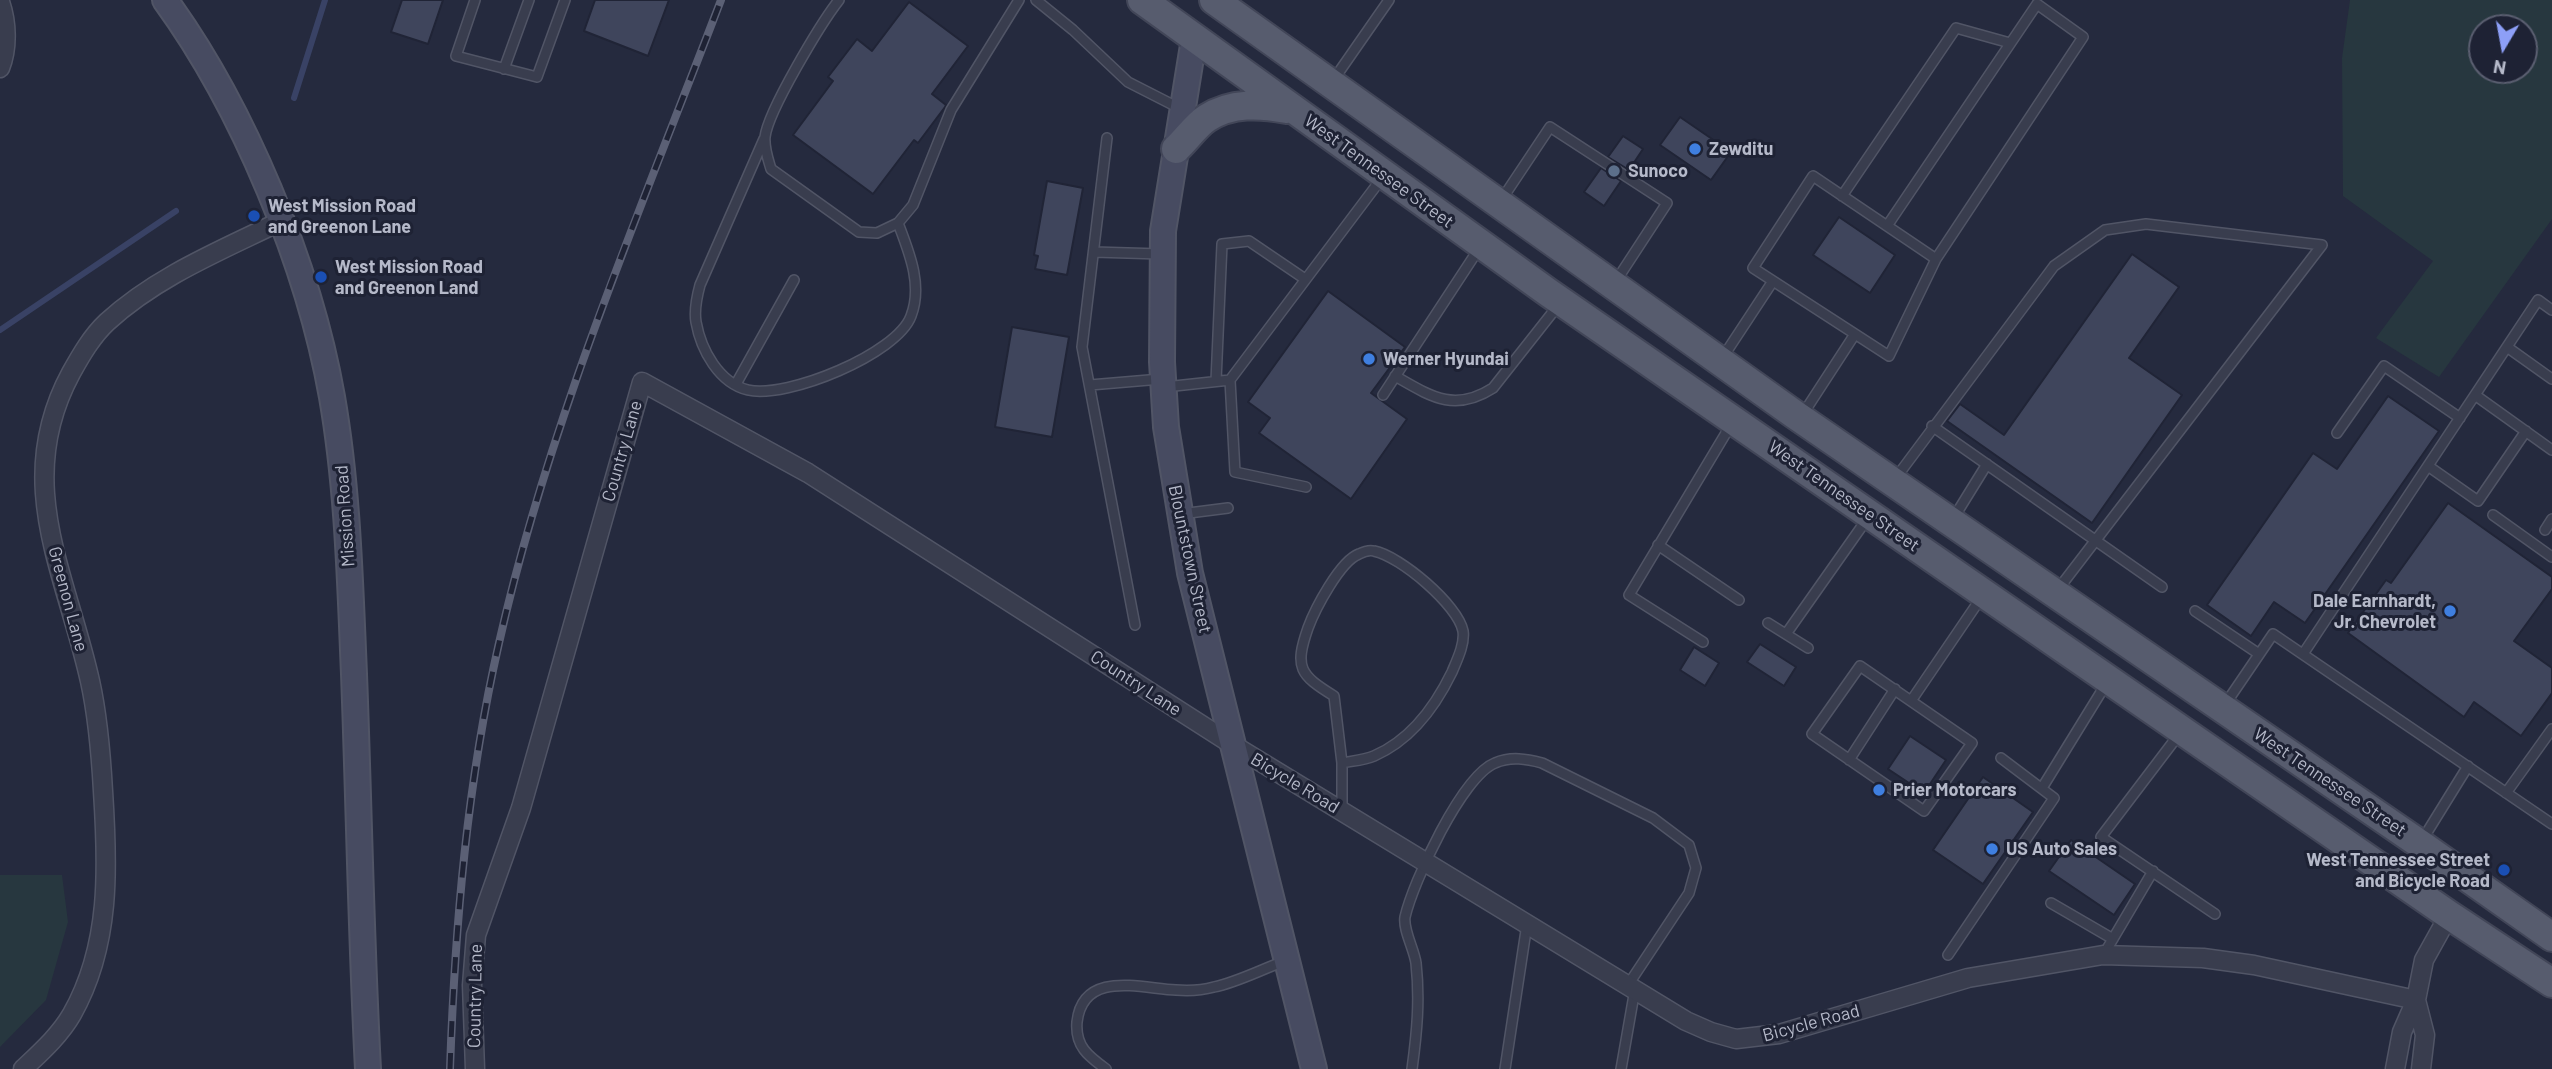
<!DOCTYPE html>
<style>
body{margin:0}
#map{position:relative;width:2552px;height:1069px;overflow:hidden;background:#252a3e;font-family:Barlow,sans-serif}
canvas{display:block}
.north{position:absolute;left:2468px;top:14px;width:70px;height:70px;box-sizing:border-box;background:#1e2234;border:2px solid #5a5e70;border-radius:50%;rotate:190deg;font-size:19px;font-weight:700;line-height:28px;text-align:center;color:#b5b9c9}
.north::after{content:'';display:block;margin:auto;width:24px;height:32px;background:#8d9ff7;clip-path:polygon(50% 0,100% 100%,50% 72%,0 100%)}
</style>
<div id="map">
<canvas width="2552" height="1069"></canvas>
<div class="north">N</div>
</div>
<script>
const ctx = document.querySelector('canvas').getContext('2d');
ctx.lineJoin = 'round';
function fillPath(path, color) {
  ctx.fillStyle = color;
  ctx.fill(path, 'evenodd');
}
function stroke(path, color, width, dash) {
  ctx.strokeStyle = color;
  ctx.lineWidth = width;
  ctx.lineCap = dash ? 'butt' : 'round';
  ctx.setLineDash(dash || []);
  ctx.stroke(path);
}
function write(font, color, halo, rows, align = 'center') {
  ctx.font = font + ' Barlow,sans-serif';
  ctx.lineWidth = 6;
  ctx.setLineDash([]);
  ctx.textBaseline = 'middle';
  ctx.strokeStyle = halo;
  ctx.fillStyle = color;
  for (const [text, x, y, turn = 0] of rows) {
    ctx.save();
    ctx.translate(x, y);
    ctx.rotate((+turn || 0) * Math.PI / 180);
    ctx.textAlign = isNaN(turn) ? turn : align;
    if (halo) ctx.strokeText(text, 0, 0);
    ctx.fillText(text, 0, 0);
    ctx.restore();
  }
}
fillPath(new Path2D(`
 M2350 0H2552V219L2439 377 2376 338 2433 261 2343 196 2342 58ZM2524 28V70H2482V28Z
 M0 875H62L68 922 46 1000 0 1047Z`), '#27373f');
stroke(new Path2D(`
 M294 98 325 0
 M0 330 176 211`), '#394265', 6);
const building = new Path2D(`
 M402 0H443L428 44 391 32Z
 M595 0H669L648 56 584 31Z
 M909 2 968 46 932 94 946 105 945 107 918 143 914 140 873 194 793 135 833 81 828 77 857 39 872 51Z
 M1680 117 1731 152 1711 180 1660 145Z
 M1623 136 1643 149 1629 170 1608 157Z
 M1601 168 1621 181 1604 206 1584 192Z
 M1047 181 1083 188 1067 275 1035 269 1038 256 1034 255Z
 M1839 217 1895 255 1870 293 1813 255Z
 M2132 254 2179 287 2129 358 2182 395 2092 523 1947 421 1960 404 2004 435Z
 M1328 291 1405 347 1371 393 1407 419 1351 499 1259 433 1270 418 1248 402Z
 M1012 327 1069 337 1052 437 995 427Z
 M2388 396 2439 431 2305 623 2274 602 2251 636 2207 605 2313 453 2337 469Z
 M2448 503 2552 577V589L2514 641 2552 668V693L2521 736 2474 702 2464 717 2348 633 2386 580 2391 583Z
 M1760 644 1796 667 1784 686 1747 662Z
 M1694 647 1719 663 1705 686 1680 670Z
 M1910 736 1946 760 1924 793 1888 769Z
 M1983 777 2033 812 1983 884 1933 850Z
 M2071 840 2135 884 2114 915 2049 871Z`);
fillPath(building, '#3f455c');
stroke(building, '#202436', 2);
const lane = new Path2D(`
 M475 0 456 56 537 77 565 0
 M839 0C821 23 768 111 765 137 764 148 768 159 771 169L859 232 877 233 898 223 913 205 951 110 1019 0
 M1036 0 1073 30 1128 82 1181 109
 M504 69 529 0
 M1332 82 1389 0
 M1107 138 1082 347 1135 625
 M764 139 700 285C697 296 694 310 696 322 701 350 719 383 748 390 787 399 897 354 911 316 923 285 909 252 898 223
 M1842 196 1956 28 2010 43
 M1500 202 1550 127 1667 203 1616 281
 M1887 226 2037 4 2083 37 1936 259 1889 356 1753 268 1813 176 1936 259
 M1094 252 1161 254
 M2507 347 2552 379
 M1721 360 1773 281
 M1395 376C1430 396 1454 413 1493 388L1560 303
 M1216 381 1222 244 1249 241 1305 279
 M736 384 794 280
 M1090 385 1161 379
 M1165 387 1230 380
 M1383 395 1480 247
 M2475 395 2552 450
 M1801 417 1855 334
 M1932 426 2162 587
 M2337 433 2384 366 2460 418
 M2428 466 2478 501 2526 431
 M1895 479 2054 266 2105 230 2146 224 2322 245 2056 592
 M1306 487 1235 472 1230 380 1382 178
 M1181 514 1228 508
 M2493 515 2552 557
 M1953 519 1987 464
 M2545 530 2552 519
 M1658 545 1739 600
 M2195 611 2259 654
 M1768 623 1808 648
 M1786 634 1867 519
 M1703 642 1629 595 1732 423
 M2303 654 2538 300 2552 310
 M1860 666 1972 743 1924 811 1812 734Z
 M1911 701 1981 598
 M2224 706 2273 634 2552 824
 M2180 733 2101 837 2215 914
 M1849 760 1895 689
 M2042 788 2106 684
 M2506 793 2552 729
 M1342 811V763L1334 696C1300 675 1294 668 1308 628 1315 609 1340 561 1359 554 1363 552 1370 550 1374 551 1400 556 1458 605 1463 631 1465 644 1457 660 1452 672 1435 707 1411 740 1374 756 1365 760 1352 761 1342 763
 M2421 842 2468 766
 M2051 903 2113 939
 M2104 954 2153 871
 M1948 955 2054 798 2001 758
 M1106 1069C1088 1056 1075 1046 1077 1022 1083 969 1143 989 1176 990 1188 991 1203 990 1214 987 1238 982 1262 969 1285 961
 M1412 1069C1417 1032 1420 1000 1416 963 1414 949 1403 930 1405 917 1413 882 1462 776 1495 763 1511 756 1527 759 1542 763L1653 818 1689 845 1696 868 1689 893 1628 985
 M1505 1069 1527 924
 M1621 1069 1635 989`);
const street = new Path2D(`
 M0 2C7 22 8 48 0 68
 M2416 1000 2425 1035 2421 1069
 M23 1069C41 1052 60 1035 72 1014 111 945 108 867 103 791 101 755 98 717 90 681 66 573 12 482 71 373 81 355 92 336 107 322 157 276 222 250 281 221
 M475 1069 472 985 476 935 521 808 642 382 808 473 1233 745 1686 1021 1711 1032 1736 1039 1779 1034 1968 978 2103 955 2203 958 2254 965 2416 1000
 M2395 1069 2402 1032 2416 1000 2424 960 2449 915`);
const secondary = new Path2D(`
 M165 0C243 107 309 266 332 397 348 489 350 582 354 674 359 806 361 938 368 1069
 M1194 39 1163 231 1162 362 1166 427 1190 573 1314 1069`);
const primary = new Path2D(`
 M1142 0 1549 293 2449 915 2552 983
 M1214 0 1794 414 2420 844 2552 937
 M1176 149C1186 140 1196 125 1207 118 1232 102 1260 104 1287 109`);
stroke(lane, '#515566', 12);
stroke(street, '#515566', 21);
stroke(secondary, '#515566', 28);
stroke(primary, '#424658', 32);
stroke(lane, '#393d4e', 9);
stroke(street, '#393d4e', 18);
stroke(secondary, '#474b61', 24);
stroke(primary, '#575c6e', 28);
const rail = new Path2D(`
 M450 1069C455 925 467 783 499 643 548 424 641 209 721 0`);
stroke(rail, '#5b6075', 8);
stroke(rail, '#1e2234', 5, [16]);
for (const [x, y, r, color] of [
 [1695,149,7,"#3f7fe0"],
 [1614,171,7,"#5c6f8a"],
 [254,216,7,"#1a4fb4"],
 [321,277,7,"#1a4fb4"],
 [1369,359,7,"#3f7fe0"],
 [2450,611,7,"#3f7fe0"],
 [1879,790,7,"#3f7fe0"],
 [1992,849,7,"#3f7fe0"],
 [2504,870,7,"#1a4fb4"]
]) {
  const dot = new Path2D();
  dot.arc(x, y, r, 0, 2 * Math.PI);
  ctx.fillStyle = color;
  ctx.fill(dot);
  stroke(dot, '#1e2234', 2.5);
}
write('bold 18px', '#b5b9c9', '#1e2234', [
 ["Zewditu",1709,149],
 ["Sunoco",1628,171],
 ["West Mission Road",268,206],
 ["and Greenon Lane",268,227],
 ["West Mission Road",335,267],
 ["and Greenon Land",335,288],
 ["Werner Hyundai",1383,359],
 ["Dale Earnhardt,",2436,601,"right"],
 ["Jr. Chevrolet",2436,622,"right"],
 ["Prier Motorcars",1893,790],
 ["US Auto Sales",2006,849],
 ["West Tennessee Street",2490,860,"right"],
 ["and Bicycle Road",2490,881,"right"]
], 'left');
write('18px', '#b5b9c9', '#1e2234', [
 ["West Tennessee Street",1379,171,36],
 ["Country Lane",622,451,-74],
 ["West Tennessee Street",1844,496,35],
 ["Mission Road",345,516,-94],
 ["Blountstown Street",1190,559,78],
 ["Greenon Lane",68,599,75],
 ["Country Lane",1136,683,33],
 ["West Tennessee Street",2330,782,34],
 ["Bicycle Road",1295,783,31],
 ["Country Lane",475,996,-89],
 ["Bicycle Road",1811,1023,-15]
]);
</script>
